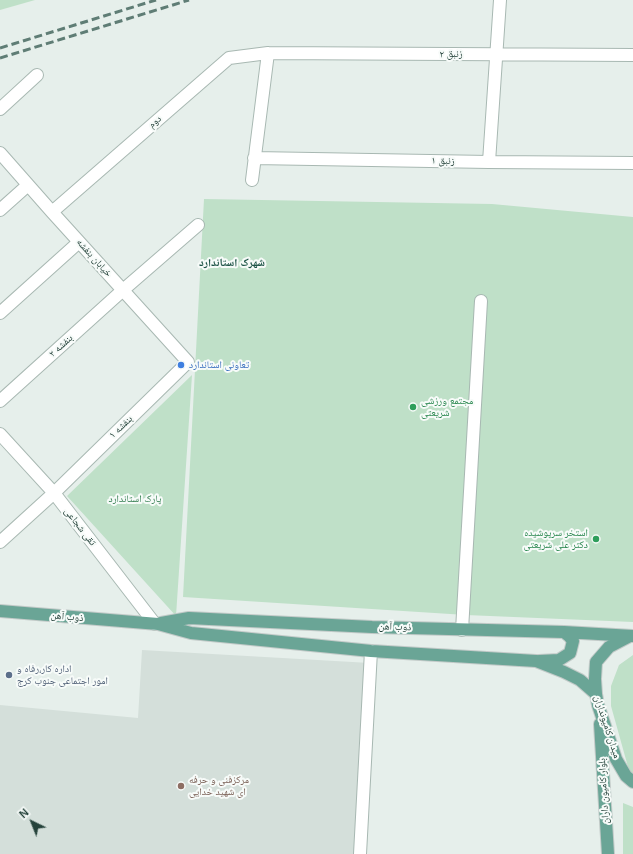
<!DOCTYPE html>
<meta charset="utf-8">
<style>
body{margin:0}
#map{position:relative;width:633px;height:854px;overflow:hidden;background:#e6efeb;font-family:Helvetica,sans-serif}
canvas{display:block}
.north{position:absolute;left:12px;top:802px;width:40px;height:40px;-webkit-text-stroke:3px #f7fbf9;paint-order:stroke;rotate:317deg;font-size:11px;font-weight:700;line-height:16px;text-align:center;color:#24423a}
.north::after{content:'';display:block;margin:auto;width:14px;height:18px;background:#24423a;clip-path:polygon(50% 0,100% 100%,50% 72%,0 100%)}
</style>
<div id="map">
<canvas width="633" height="854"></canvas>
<div class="north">N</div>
</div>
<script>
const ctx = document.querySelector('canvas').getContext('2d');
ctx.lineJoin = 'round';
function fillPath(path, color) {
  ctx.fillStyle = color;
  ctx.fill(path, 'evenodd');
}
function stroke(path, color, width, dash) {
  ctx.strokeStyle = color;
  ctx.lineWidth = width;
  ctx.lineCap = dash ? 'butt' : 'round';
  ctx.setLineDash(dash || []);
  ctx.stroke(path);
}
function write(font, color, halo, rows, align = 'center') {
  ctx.font = font + ' Helvetica,"Noto Naskh Arabic",sans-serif';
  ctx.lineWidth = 4;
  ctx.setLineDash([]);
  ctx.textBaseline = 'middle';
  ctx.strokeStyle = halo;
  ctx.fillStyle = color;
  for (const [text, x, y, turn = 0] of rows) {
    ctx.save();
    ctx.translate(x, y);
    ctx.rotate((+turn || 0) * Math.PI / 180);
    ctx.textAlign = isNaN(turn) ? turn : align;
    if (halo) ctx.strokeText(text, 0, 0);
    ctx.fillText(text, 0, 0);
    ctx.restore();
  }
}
fillPath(new Path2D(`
 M142 650 370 663 359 854H0V705L138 718Z`), '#d4dfda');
fillPath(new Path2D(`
 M0 0H35L0 10Z
 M204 199 492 204 633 217V622L466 615 183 597Z
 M192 375 176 616 67 496Z
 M633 655V776L630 774 611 706V686L619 665Z
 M623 803 633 807V854H623Z`), '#bfe0c8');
const minor = new Path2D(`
 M0 109 37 75
 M0 153 52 212 188 362 54 493 0 542
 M254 158 489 162 633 163
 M489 162 500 0
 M252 180 268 53
 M0 210 28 185
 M52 212 229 58 268 53 633 55
 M0 313 79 242
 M0 401 123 290 198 225
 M0 434 54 493 155 624
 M462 630 481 301
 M360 854 371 651`);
const major = new Path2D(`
 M0 611 158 624 191 633 371 651 536 661 564 672 580 680 596 694
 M161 623 189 618 372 627 564 632 633 636
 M630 636 609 647 596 662 595 679 596 694 598 705 616 759 626 776 633 782
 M539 661 559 660 570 653 573 641 569 636 564 632
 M600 724 608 854`);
stroke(minor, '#a8b8b2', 14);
stroke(major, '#c2cac8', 14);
stroke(minor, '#fff', 12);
stroke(major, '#6aa596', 12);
stroke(new Path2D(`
 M0 48 156 0
 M0 58 189 0`), '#5f7d75', 3, [8, 4]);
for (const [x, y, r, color] of [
 [181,365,4,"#3f7fe0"],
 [413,407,4,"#2e9e5b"],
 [596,539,4,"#2e9e5b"],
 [9,675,4,"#5c6f8a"],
 [181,786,4,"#8d6e63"]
]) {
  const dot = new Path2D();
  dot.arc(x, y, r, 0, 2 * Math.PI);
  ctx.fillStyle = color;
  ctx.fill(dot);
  stroke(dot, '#f7fbf9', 1.5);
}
write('10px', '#24423a', '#f7fbf9', [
 ["زنبق ۲",451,54],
 ["دوم",155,122,-41],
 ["زنبق ۱",443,161,1],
 ["خیابان بنفشه",94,258,48],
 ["بنفشه ۲",61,346,-42],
 ["بنفشه ۱",121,427,-44],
 ["تقی شجاعی",80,527,52],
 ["ذوب آهن",67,617,5],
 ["ذوب آهن",395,627,2],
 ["میدان کامیونداران",607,727,72],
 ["بلوار کامیون داران",604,791,-93]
]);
write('10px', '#366cbe', '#f7fbf9', [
 ["تعاونی استاندارد",189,365]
], 'left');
write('10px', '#27864d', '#f7fbf9', [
 ["مجتمع ورزشی",421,401],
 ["شریعتی",421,413],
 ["استخر سرپوشیده",588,533,"right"],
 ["دکتر علی شریعتی",588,545,"right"]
], 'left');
write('10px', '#2d7a4b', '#f7fbf9', [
 ["پارک استاندارد",135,499]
]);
write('10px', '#4e5e75', '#f7fbf9', [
 ["اداره کار،رفاه و",17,669],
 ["امور اجتماعی جنوب کرج",17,681]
], 'left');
write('10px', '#785e54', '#f7fbf9', [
 ["مرکزفنی و حرفه",189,780],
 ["ای شهید خدایی",189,792]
], 'left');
write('bold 11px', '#1f5548', '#f7fbf9', [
 ["شهرک استاندارد",232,263]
]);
</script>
